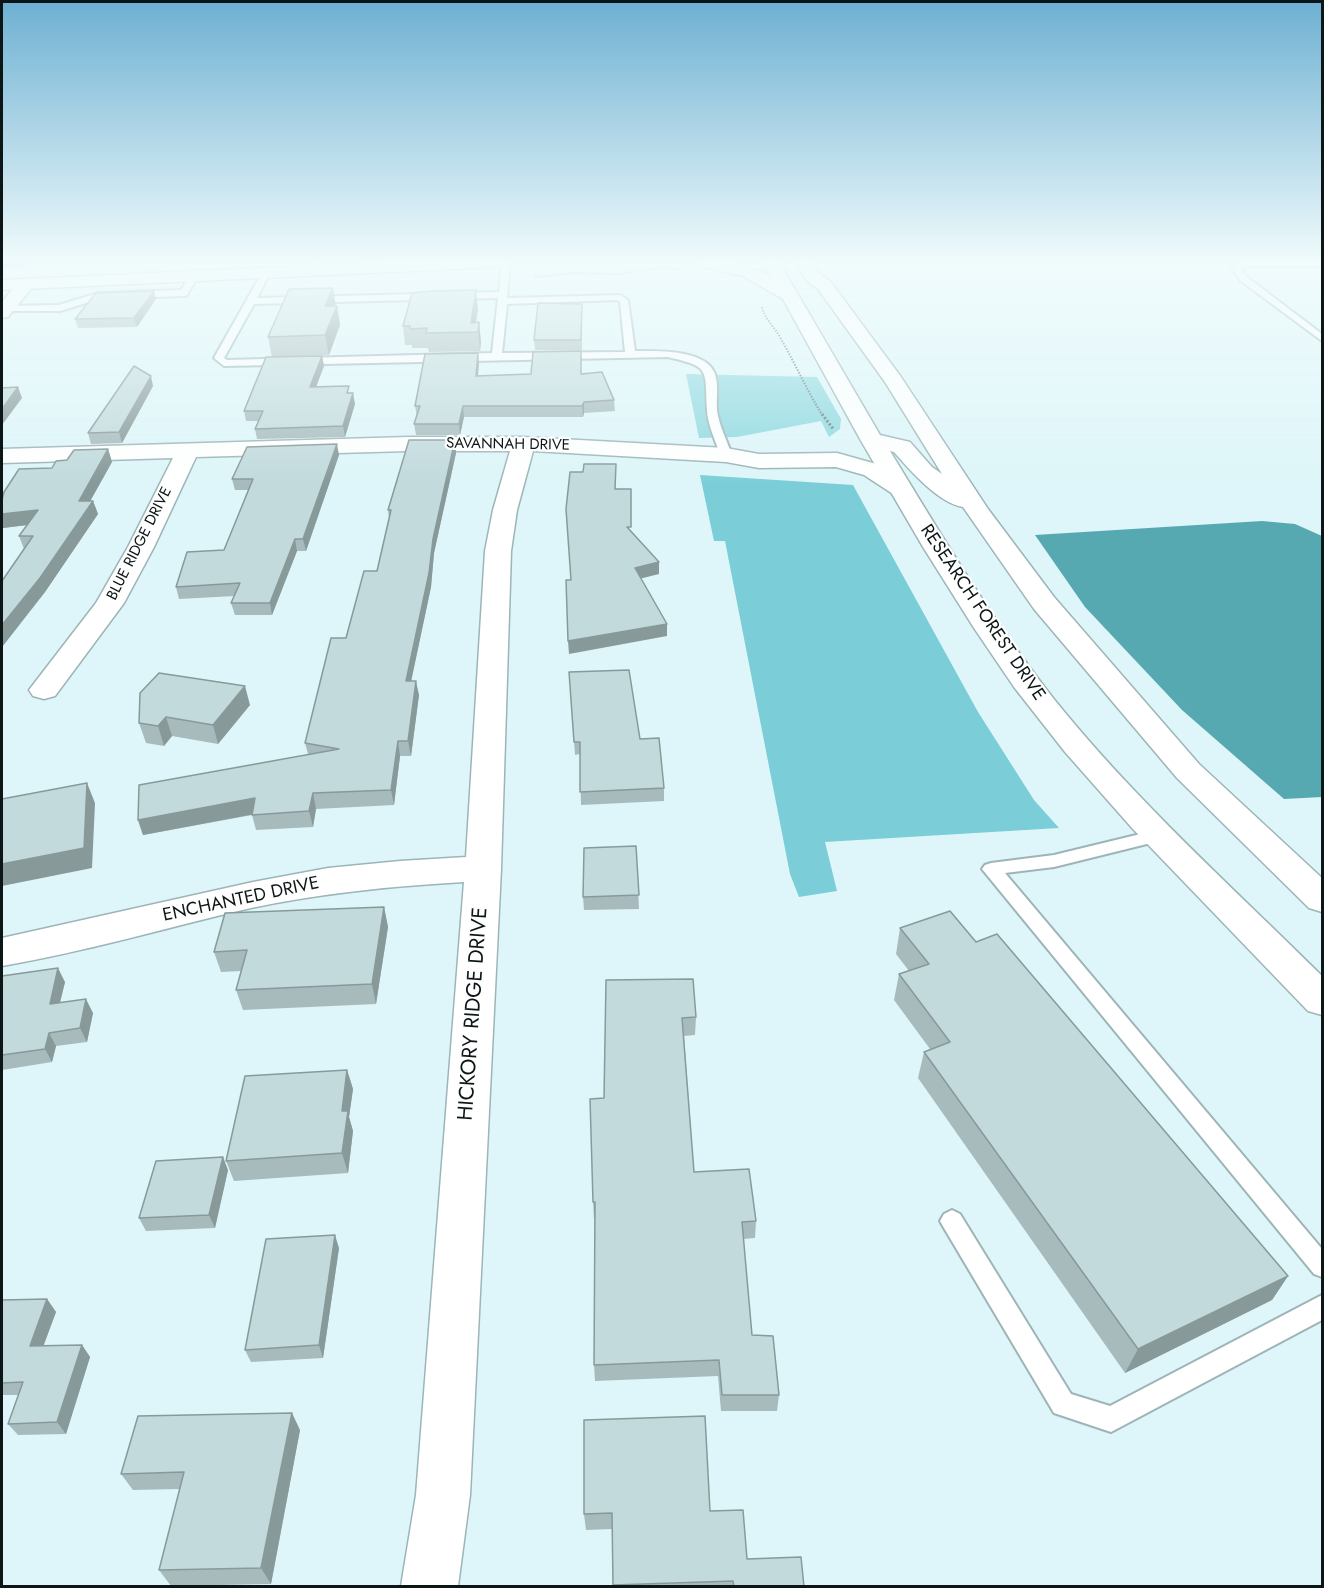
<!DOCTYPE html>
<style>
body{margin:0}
#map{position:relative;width:1324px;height:1588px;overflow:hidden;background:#def6f9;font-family:Jost,sans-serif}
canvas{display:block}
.frame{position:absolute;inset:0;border:3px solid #0d1617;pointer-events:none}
</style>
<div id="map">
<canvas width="1324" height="1588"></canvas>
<div class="frame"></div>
</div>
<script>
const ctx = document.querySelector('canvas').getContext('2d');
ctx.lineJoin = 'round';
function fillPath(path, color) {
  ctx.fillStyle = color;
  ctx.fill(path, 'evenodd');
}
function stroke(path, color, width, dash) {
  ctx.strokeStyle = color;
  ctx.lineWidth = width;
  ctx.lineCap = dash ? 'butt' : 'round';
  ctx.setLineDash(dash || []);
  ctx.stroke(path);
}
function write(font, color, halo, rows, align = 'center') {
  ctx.font = font + ' Jost,sans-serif';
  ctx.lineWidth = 4.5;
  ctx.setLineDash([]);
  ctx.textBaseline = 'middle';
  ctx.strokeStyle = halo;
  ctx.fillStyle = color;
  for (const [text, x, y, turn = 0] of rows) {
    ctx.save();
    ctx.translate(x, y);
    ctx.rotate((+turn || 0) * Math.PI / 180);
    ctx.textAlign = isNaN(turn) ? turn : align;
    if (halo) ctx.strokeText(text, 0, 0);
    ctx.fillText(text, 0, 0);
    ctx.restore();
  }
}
fillPath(new Path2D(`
 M686 374 817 377 841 419 840 429 829 437 821 421 737 437 699 438Z`), '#8fd9e0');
fillPath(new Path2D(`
 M700 475 853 485 978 712 1034 800 1059 828 825 842 837 891 799 897 790 874 725 541H714Z`), '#7bced7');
fillPath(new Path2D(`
 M1262 521 1295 524 1322 536V797L1284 799 1182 710 1085 607 1035 535Z`), '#56a9b1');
const service = new Path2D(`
 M502 262H510L507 298 620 295 628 300 635 351C657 351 706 349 715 374 719 387 716 398 717 411 719 425 727 441 732 455L730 457 726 458 720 455C716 441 707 424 707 409 705 368 710 367 668 357L224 366 214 358 263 271 270 273 257 298 499 292ZM498 298 492 353 227 360 224 358 254 304ZM616 300 620 301 625 352 502 353 507 304Z
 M1242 262H1322V266H1248L1241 269 1247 277 1322 334V341L1241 281 1232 268Z
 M191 274 198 276 187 295 184 296 99 299 60 311H2V307L5 306 59 305 98 293 181 290Z
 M1161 829 1167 831 1170 835 1167 839 1054 867 1005 873 1322 1249V1277L1314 1274 982 869 985 865 991 863 1054 855Z
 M952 1210 960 1214 1071 1394 1110 1406 1322 1295V1320L1111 1432 1054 1413 944 1228 940 1221 944 1214Z`);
const minor = new Path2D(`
 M26 279 32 280 35 284 8 317 2 318V302L20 280Z
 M408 437H524L726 448 759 454 837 453 880 465 909 484 913 489 909 494 901 496 893 494 864 475 836 467 759 468 726 462 533 451 517 510 511 551 501 869 470 1495 458 1586H401L416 1495 464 882C392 886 322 893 251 908 169 927 84 952 2 966V938L253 882 328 868 400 861 466 857 485 551 493 510 510 451H408L196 457 154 547 124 603 55 696 44 699 33 696 29 690 96 603 128 547 173 458 2 463V449Z`);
const secondary = new Path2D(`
 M390 262H508L500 267 2 290V280Z
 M697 262H732L770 275 763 262H779L880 435 910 442 932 467 942 474 885 382 818 289 808 282 795 262H811L820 274 830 281 901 377 988 509 1054 597 1199 764 1322 878V912L1309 908 1177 778 1034 609 963 507C938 503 910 470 894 452L890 451C941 535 992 620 1053 698 1134 799 1231 886 1322 976V1015L1308 1011 1132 828 1065 752 1014 687 974 628 923 547 860 439 783 299 743 276 699 266Z`);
const motorway = new Path2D(`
 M2 262H25L23 266 2 268Z`);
stroke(service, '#9db5b7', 4);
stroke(minor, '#9db5b7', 3);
stroke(secondary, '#9db5b7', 3);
stroke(motorway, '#d3d5d5', 3);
stroke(new Path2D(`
 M535 277 572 273 620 274 665 267 682 270
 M762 307C765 320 775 327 781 339 796 365 807 391 823 416`), '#6c7c7e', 2, [1.5, 1.5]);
stroke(new Path2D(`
 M822 414 834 430`), '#6c7c7e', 3, [2, 2]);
fillPath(service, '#fff');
fillPath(minor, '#fff');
fillPath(secondary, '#fff');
fillPath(motorway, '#40959d');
fillPath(new Path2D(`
 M154 291 156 299 137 327 78 328 75 319Z
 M337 306 340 325 329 355 272 357 268 337Z
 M478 309 476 322H479L481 342 480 351 429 352 428 348H412V345H405L403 326Z
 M582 314V350H535L534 340Z
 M581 351V374L614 400 615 411 584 413 583 417H464L460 435H416L414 424 417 417 415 406 479 363 478 376 531 374Z
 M322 356 324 366 316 387 350 393 355 404 345 437 257 439 255 429 258 421H246L244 411Z
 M153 386 122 443 91 444 88 433Z
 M455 440 456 453 434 553 431 587 411 681 419 695 411 756H400L394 805 316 809 313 827 256 830 252 815 143 835 138 820 308 754 305 743 346 638 377 571 389 518 388 510Z
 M108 449 112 462 90 501H93L98 514 45 592 2 647V581L24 549 19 536 27 525 3 528 2 525V514L52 468 67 460Z
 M339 455 306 551H297L272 615H235L231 603 235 596 179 599 176 587 224 550 248 490H235L232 479Z
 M569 672 640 739 664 788V801L581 805 580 754 575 755Z
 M159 673 250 705 218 744 172 736 164 746 146 743 139 723Z
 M636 846 639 909 584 910 583 897Z
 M384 907 388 927 376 1004 243 1010 236 990 241 971 221 972 214 952Z
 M900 928 976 942 1288 1276 1272 1300 1125 1373 918 1078 924 1052 930 1049 894 1000 899 974 909 971 896 954Z
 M2 976 65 982 60 1003 93 1013 87 1042 56 1046 52 1062 2 1070Z
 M606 980 696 1017 695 1035 684 1036 694 1172 756 1221 755 1238 743 1239 752 1335 779 1395 777 1411H721L718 1376 595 1381 594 1365 595 1219H594L593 1202 604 1098Z
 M347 1070 353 1089 349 1117 353 1131 348 1173 234 1181 226 1161Z
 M228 1170 215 1228 146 1231 139 1218Z
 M339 1248 323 1358 251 1362 245 1350Z
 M47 1299 56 1312 43 1346 82 1345 90 1357 66 1434 18 1435 8 1424 19 1395H2V1300Z
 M300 1430 271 1584 171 1586 159 1570 180 1489 133 1490 121 1474Z
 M710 1511 747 1559 804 1587H613L612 1529 586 1530 584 1514Z`), '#a7bbbd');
fillPath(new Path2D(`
 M333 288 336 307 325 306Z
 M476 290 478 309 474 332 471 323Z
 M154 291 156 299 137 327 134 318Z
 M337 306 340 325 329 355 325 335Z
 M479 322 481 342 480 351 478 332Z
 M478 353 479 363 477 386 476 376Z
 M322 356 324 366 312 397 310 387Z
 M151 376 153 386 122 443 119 432Z
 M18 387 22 398 2 425V409Z
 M353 393 355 404 345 437 343 426Z
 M584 402V413L583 417 582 406Z
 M463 406 464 417 460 435 459 424Z
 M455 440 456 453 434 553 431 587 408 696 406 681 433 539Z
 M337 444 339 455 306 551 303 539Z
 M108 449 112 462 83 514 79 501Z
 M93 501 98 514 45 592 2 647V625Z
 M38 510 43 523 3 528 2 525V514Z
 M295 539 297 551 272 615 270 603Z
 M659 562V574L635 580V568Z
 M667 624V636L569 654 568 641Z
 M416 681 419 695 411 756 408 741Z
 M245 686 250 705 218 744 213 725Z
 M166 717 172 736 164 746 158 726Z
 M398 741 400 756 394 805 391 790Z
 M87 783 95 803 92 868 2 886V864Z
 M313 793 316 809 313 827 309 811Z
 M255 798 260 813 143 835 138 820Z
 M384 907 388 927 376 1004 372 984Z
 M58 968 65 982 56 1018 50 1004Z
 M86 999 93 1013 87 1042 80 1028Z
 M49 1033 56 1046 52 1062 45 1049Z
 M347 1070 353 1089 349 1117 353 1131 348 1173 342 1153V1111Z
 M223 1157 228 1170 215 1228 209 1215Z
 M335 1235 339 1248 323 1358 319 1345Z
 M1288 1276 1272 1300 1125 1373 1138 1349Z
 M47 1299 56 1312 39 1358 30 1346Z
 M82 1345 90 1357 66 1434 57 1422Z
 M292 1413 300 1430 271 1584 261 1568Z`), '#88999a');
const building = new Path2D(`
 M333 288 325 306H337L325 335 268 337 289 289Z
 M476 290 471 323 479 322 478 332 426 333 427 328 410 329V326H403L412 293 432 291Z
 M154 291 134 318 75 319 96 293Z
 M538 303 582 304 581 340H534Z
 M581 351V374L602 372 614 400 584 402 582 406H463L459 424H414L420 406H415L425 354 478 353 476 376 531 374 533 352Z
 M322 356 310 387 349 386 347 393H353L343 426 255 429 263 411H244L266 357Z
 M134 366 151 376 119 432 88 433Z
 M18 387 2 409V388Z
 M409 440H455L433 539 429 573 406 681H416L408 741H398L391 790 313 793 309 811 252 815 255 798 138 820 139 785 339 749 305 743 331 638H346L364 571H377L391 510H388Z
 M337 444 303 539H295L270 603H231L240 583 176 587 187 552 224 550 253 479H232L247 447Z
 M108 449 79 501H93L40 578 2 625V581L33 536H19L38 510 2 514V500L4 492 19 469 52 468 56 461 67 460 74 450Z
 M584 464H616L615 489H631V527H627L659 562 635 568 667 624 568 641 566 580H571L566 509 570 472H583Z
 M629 670 640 739 659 738 664 788 580 792V742H574L569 672Z
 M159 673 245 686 213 725 166 717 158 726 139 723 140 693Z
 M87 783 84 848 2 864V799Z
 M636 846 639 895 583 897 584 848Z
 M384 907 372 984 236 990 247 950 214 952 225 913Z
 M950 911 976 942 997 934 1288 1276 1138 1349 924 1052 950 1042 899 974 929 964 900 928Z
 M58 968 50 1004 86 999 80 1028 49 1033 45 1049 2 1055V976Z
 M693 979 696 1017 682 1018 694 1172 749 1169 756 1221 742 1222 752 1335 773 1336 779 1395H722L719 1360 594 1365 595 1202H593L590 1099 604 1098 606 980Z
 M347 1070 342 1111H348L342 1153 226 1161 245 1076Z
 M223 1157 209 1215 139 1218 156 1161Z
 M335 1235 319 1345 245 1350 266 1239Z
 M47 1299 30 1346 82 1345 57 1422 8 1424 23 1382 2 1383V1300Z
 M292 1413 261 1568 159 1570 184 1472 121 1474 138 1416Z
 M705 1416 710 1511 743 1510 747 1559 801 1557 804 1587H734L733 1581 613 1585 612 1513 584 1514V1420Z`);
fillPath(building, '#c2dadc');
stroke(building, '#88999a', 1.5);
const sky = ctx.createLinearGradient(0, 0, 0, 484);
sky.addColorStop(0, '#6db0d2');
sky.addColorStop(0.54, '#f0fbfc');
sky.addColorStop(1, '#f0fbfc00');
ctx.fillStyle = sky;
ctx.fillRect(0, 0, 1324, 484);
write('15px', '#0d1617', '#fefefe', [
 ["SAVANNAH DRIVE",508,445,1],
 ["BLUE RIDGE DRIVE",140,544,-63]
]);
write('18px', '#0d1617', '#fefefe', [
 ["RESEARCH FOREST DRIVE",982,613,56],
 ["ENCHANTED DRIVE",241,900,-12]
]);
write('21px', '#0d1617', '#fefefe', [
 ["HICKORY RIDGE DRIVE",474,1014,-86]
]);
</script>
